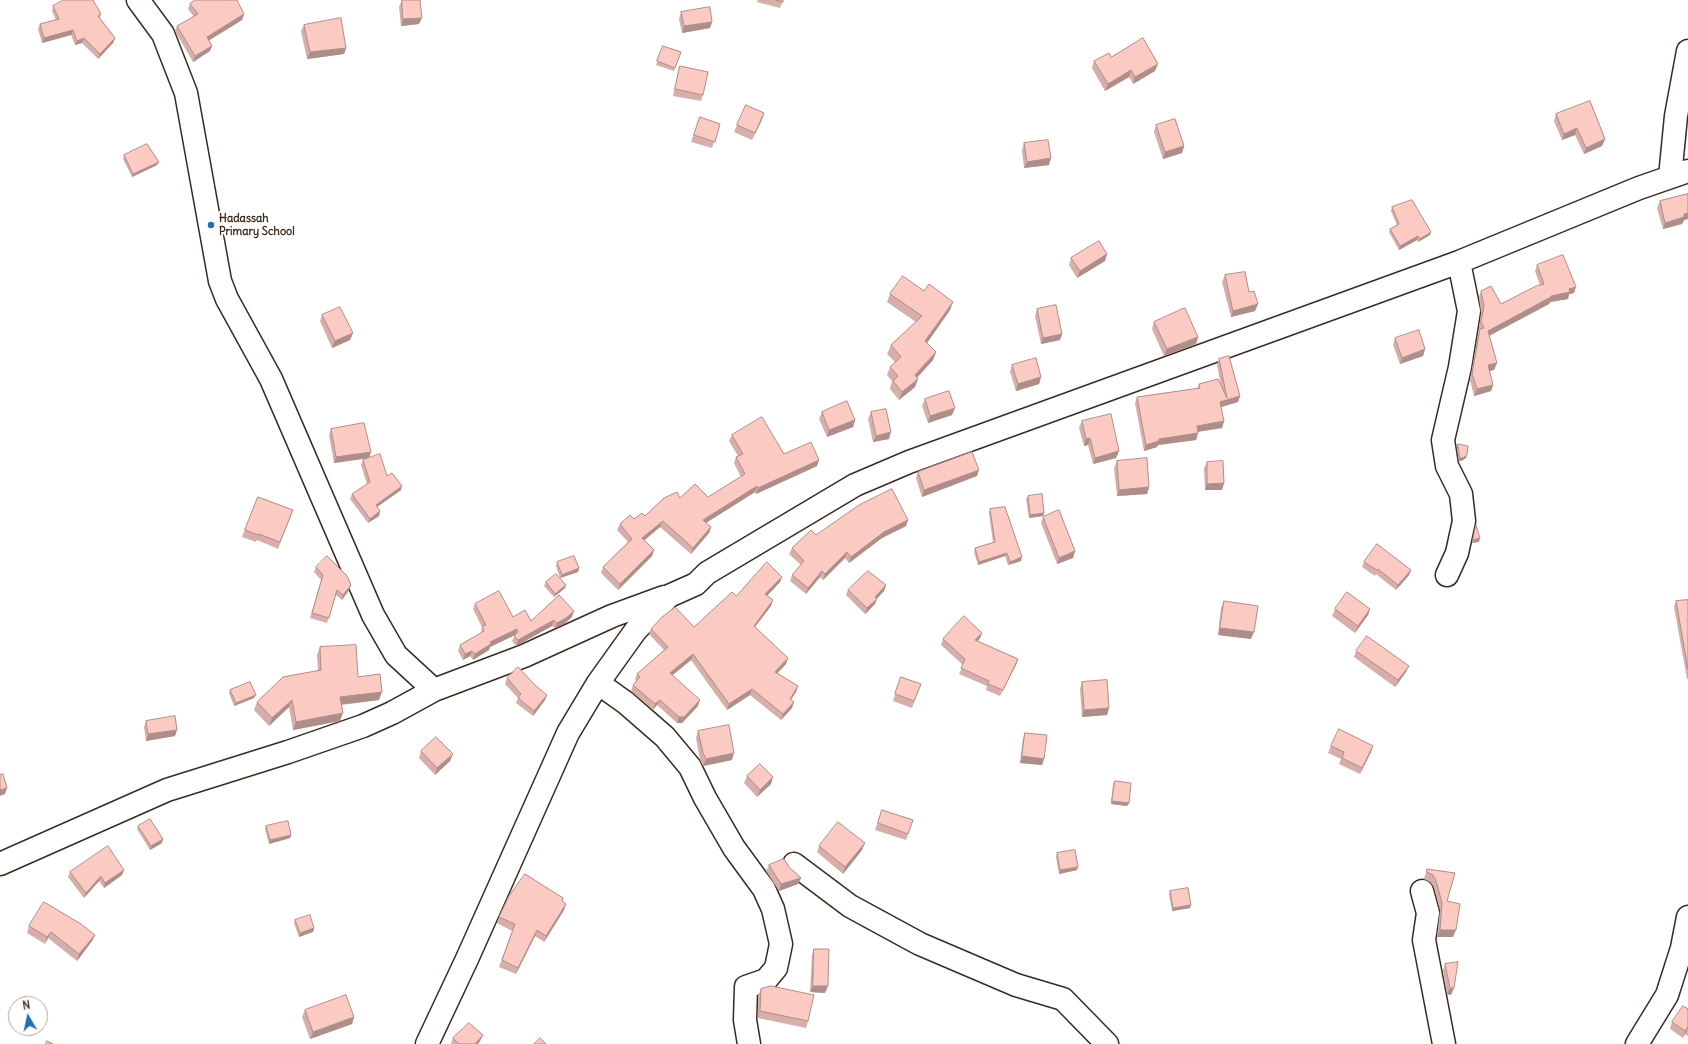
<!DOCTYPE html>
<style>
body{margin:0}
#map{position:relative;width:1688px;height:1044px;overflow:hidden;background:#fff;font-family:Delius,sans-serif}
canvas{display:block}
.north{position:absolute;left:8px;top:996px;width:40px;height:40px;box-sizing:border-box;background:#fff;border:1px solid #b1aaa5;border-radius:50%;rotate:351deg;font-size:11px;font-weight:700;line-height:16px;text-align:center;color:#3b2a1e}
.north::after{content:'';display:block;margin:auto;width:14px;height:18px;background:#1f6fb2;clip-path:polygon(50% 0,100% 100%,50% 72%,0 100%)}
</style>
<div id="map">
<canvas width="1688" height="1044"></canvas>
<div class="north">N</div>
</div>
<script>
const ctx = document.querySelector('canvas').getContext('2d');
ctx.lineJoin = 'round';
function stroke(path, color, width, dash) {
  ctx.strokeStyle = color;
  ctx.lineWidth = width;
  ctx.lineCap = dash ? 'butt' : 'round';
  ctx.setLineDash(dash || []);
  ctx.stroke(path);
}
function fillPath(path, color) {
  ctx.fillStyle = color;
  ctx.fill(path, 'evenodd');
}
function write(font, color, halo, rows, align = 'center') {
  ctx.font = font + ' Delius,sans-serif';
  ctx.lineWidth = 4;
  ctx.setLineDash([]);
  ctx.textBaseline = 'middle';
  ctx.strokeStyle = halo;
  ctx.fillStyle = color;
  for (const [text, x, y, turn = 0] of rows) {
    ctx.save();
    ctx.translate(x, y);
    ctx.rotate((+turn || 0) * Math.PI / 180);
    ctx.textAlign = isNaN(turn) ? turn : align;
    if (halo) ctx.strokeText(text, 0, 0);
    ctx.fillText(text, 0, 0);
    ctx.restore();
  }
}
const minor = new Path2D(`
 M138 0 163 34 186 93 220 281 227 299 271 379 373 615 396 655 434 690
 M1670 177 1676 116 1688 51
 M1447 575 1457 553 1464 521 1461 494 1447 466 1443 440 1460 367 1469 311 1459 262
 M598 683 626 703 665 737 690 767 705 798 734 848 764 889 773 909 781 944 776 968 766 980 746 987 745 1020 749 1044
 M0 864 167 790 288 752 363 726 392 713 434 690 524 656 612 616 664 597
 M794 864 850 906 920 944 1016 985 1063 999 1107 1044
 M1422 891 1428 913 1424 940 1444 1044
 M427 1044 467 959 568 733 598 683 636 630 669 596 696 584 707 573 855 485 909 462 1459 262 1639 188 1688 171
 M1637 1044 1667 995 1682 948 1688 917`);
stroke(minor, '#3b2a1e', 25);
stroke(minor, '#fff', 22);
fillPath(new Path2D(`
 M402 0 419 24 401 26 399 7Z
 M758 0H783L780 8 757 2Z
 M190 4 244 14 242 20 209 40 212 46 210 51 193 62 175 31 177 26 194 17 188 9Z
 M53 6 101 14 100 18 115 38 113 43 98 59 82 43 75 45 71 35 42 43 38 29 40 24 56 20 52 11Z
 M681 12 712 22 710 28 682 33 679 19Z
 M304 25 346 48 344 54 307 59 301 31Z
 M663 46 681 52 674 71 656 65Z
 M1111 57 1155 71 1133 84 1129 77 1105 91 1092 68 1094 61Z
 M680 66 703 95 701 101 673 96 678 73Z
 M764 113 752 140 734 132 737 125Z
 M1556 114 1605 139 1602 146 1584 154 1575 135 1562 140 1554 121Z
 M700 117 720 124 712 148 691 142Z
 M1156 125 1184 146 1182 153 1163 159 1154 132Z
 M1024 143 1049 165 1024 168 1022 150Z
 M124 155 157 165 132 177 123 159Z
 M1688 194V219L1684 220 1682 224 1663 229 1657 208 1660 201Z
 M1392 207 1430 235 1418 242 1417 240 1399 250 1389 232 1390 229 1397 225 1391 211Z
 M1107 254 1105 261 1077 278 1069 265 1071 258Z
 M1537 265 1574 293 1569 294 1568 299 1550 302 1549 304 1489 336 1497 363 1494 370 1489 371 1493 385 1491 391 1474 396 1470 380 1478 335 1480 330 1479 328 1481 313 1479 297 1481 291 1501 304 1540 285 1535 271Z
 M1225 275 1249 292 1255 311 1231 317 1222 282Z
 M890 294 950 310 927 343 936 352 933 360 917 378 915 387 899 400 890 389 892 381 887 375 890 367 895 362 887 354 891 345 916 322 887 302Z
 M1037 309 1062 334 1060 340 1041 344 1035 316Z
 M322 315 353 333 350 340 332 348 320 321Z
 M1154 322 1198 337 1196 344 1164 356 1152 329Z
 M1395 338 1425 349 1423 356 1400 364 1393 345Z
 M1219 359 1240 396 1238 402 1221 407 1224 421 1222 428 1198 432 1196 440 1158 445 1157 447 1144 451 1135 403 1137 397 1197 389 1199 384 1221 386 1217 365Z
 M1012 365 1041 377 1039 384 1016 391 1010 372Z
 M925 399 952 415 928 423 922 406Z
 M822 412 855 420 853 427 827 437 819 419Z
 M871 412 889 439 873 442 868 419Z
 M1082 421 1119 451 1116 458 1093 464 1088 445 1084 446 1079 428Z
 M331 429 371 452 369 458 334 463 329 435Z
 M732 435 817 466 756 494 755 492 706 523 711 527 709 533 691 554 660 527 644 540 654 550 652 556 618 590 601 573 603 567 628 542 617 530 620 524 645 516 680 498 708 497 741 477 734 463 736 457 738 456 729 441Z
 M1458 444 1466 458 1461 461H1459L1457 447Z
 M363 460 387 476 401 490 377 507 380 511 379 516 368 523 350 499 352 494 367 484 361 465Z
 M1117 461 1149 487 1147 494 1117 496 1114 468Z
 M1207 462 1224 483 1222 490H1205L1204 468Z
 M918 472 977 476 922 497 916 478Z
 M1028 496 1044 513 1043 516 1029 518 1026 499Z
 M258 497 293 510 278 549 257 540 256 542 242 537Z
 M990 509 1021 561 1008 565 1005 556 978 565 974 552 975 548 993 543 989 513Z
 M1043 517 1075 551 1073 558 1057 564 1041 523Z
 M908 520 906 526 882 538 849 563 845 558 823 580 820 577 806 594 790 581 792 575 801 565 789 554 792 548 816 535Z
 M557 562 579 568 578 572 560 578 556 566Z
 M1364 562 1411 570 1409 575 1396 590 1376 574 1375 576 1362 567Z
 M316 567 351 585 349 590 342 600 336 595 327 623 310 618 321 580 314 572Z
 M546 582 566 585 565 588 554 597 544 586Z
 M780 582 767 596 771 606 755 627 786 664 777 673 798 686 796 692 791 699 792 708 781 720 750 695 727 710 691 660 672 675 698 706 682 723H677L657 705 653 710 631 691 633 685 636 681 635 679 637 674 664 650 649 634 651 629 694 627 736 596Z
 M886 585 884 591 876 599 875 604 865 614 846 595 848 590Z
 M1688 600V679H1687L1674 607 1676 601Z
 M1224 601 1251 639 1218 635 1221 608Z
 M475 604 513 617 531 621 572 617 564 624 555 628 552 626 516 646 512 641 515 635 490 647 489 650 473 660 470 656 463 660 458 651 460 645 481 633 482 627 473 609Z
 M1335 609H1370L1368 615 1355 633 1332 616Z
 M982 633 980 638 978 641 1018 659 1016 665 1000 696 986 690 987 686 959 674 963 665 941 645 943 639Z
 M320 647 358 677 379 700 341 705 340 721 293 730 289 707 269 726 254 710 257 702 318 670 317 655Z
 M1356 651 1406 672 1395 687 1354 657Z
 M901 677 921 684 912 708 893 701Z
 M507 678 545 700 533 716 516 703 518 698 505 684Z
 M1082 682 1109 708 1107 715 1082 717 1080 689Z
 M230 690 254 698 234 706 229 693Z
 M146 721 175 736 146 741 144 727Z
 M698 731 732 760 703 766 700 760 696 738Z
 M1025 733 1044 759 1042 765 1020 763 1023 739Z
 M1331 746H1373L1371 752 1360 774 1339 764 1341 759 1328 753Z
 M421 751 450 761 435 775 419 758Z
 M747 776 771 784 757 797 744 783Z
 M1115 781 1129 803 1127 806 1111 804 1113 784Z
 M882 810 913 820 906 840 875 830Z
 M138 826 162 843 150 850 137 829Z
 M266 826 291 835 290 838 269 844 265 829Z
 M819 846 862 850 843 874 817 852Z
 M1057 853 1077 870 1059 874 1056 857Z
 M769 865 789 867 801 878 798 884 779 891 766 871Z
 M1427 869 1455 873 1447 901 1453 937H1437L1440 910 1434 887 1430 882 1424 879Z
 M124 870 122 875 104 888 99 881 84 898 68 877 70 872Z
 M1170 891 1191 905 1190 908 1172 911 1169 894Z
 M562 901 566 904 564 910 544 942 535 936 516 974 499 967 512 931 497 923 499 917Z
 M295 920 314 928 313 932 299 937 294 923Z
 M29 926 95 935 92 941 77 961 48 938 45 944 27 933Z
 M814 949 825 993 810 992 812 955Z
 M1445 964 1451 995 1447 994 1443 970Z
 M761 989 808 1021 806 1028 758 1018V996Z
 M1688 1009V1036L1685 1034 1683 1038 1670 1029 1672 1022Z
 M305 1010 354 1017 352 1024 310 1039 302 1017Z
 M483 1035 480 1041 478 1044H451L453 1038Z`), '#d7aea8');
fillPath(new Path2D(`
 M244 14 242 20 205 43 207 37Z
 M422 18 419 24 401 26 403 19Z
 M712 22 710 28 682 33 684 26Z
 M73 30 71 35 42 43 44 38Z
 M84 38 82 43 75 45 77 41Z
 M115 38 113 43 98 59 100 54Z
 M212 46 210 51 193 62 195 56Z
 M346 48 344 54 307 59 310 52Z
 M1158 64 1155 71 1133 84 1135 77Z
 M1131 70 1129 77 1105 91 1108 84Z
 M764 113 762 120 752 140 755 133Z
 M1577 128 1575 135 1562 140 1564 134Z
 M1605 139 1602 146 1584 154 1586 148Z
 M1184 146 1182 153 1163 159 1165 152Z
 M1051 158 1049 165 1024 168 1027 162Z
 M159 162 157 165 132 177 133 174Z
 M1688 213V219L1684 220 1682 224 1663 229 1665 223 1684 214Z
 M1431 232 1430 235 1418 242 1420 239Z
 M1418 236 1417 240 1399 250 1400 246Z
 M1107 254 1105 261 1077 278 1080 271Z
 M1576 287 1574 293 1569 294 1568 299 1550 302 1549 304 1485 338 1488 331 1551 296 1569 289Z
 M953 302 950 310 922 350 925 341Z
 M1258 304 1255 311 1231 317 1233 311Z
 M353 333 350 340 332 348 335 341Z
 M1062 334 1060 340 1041 344 1043 338Z
 M1198 337 1196 344 1164 356 1167 349Z
 M1425 349 1423 356 1400 364 1402 358Z
 M936 352 933 360 911 384 915 375Z
 M1497 363 1494 370 1485 372 1488 365Z
 M1041 377 1039 384 1016 391 1018 384Z
 M918 379 915 387 899 400 902 392Z
 M1493 385 1491 391 1474 396 1477 389Z
 M1240 396 1238 402 1218 408 1220 402Z
 M955 408 952 415 928 423 930 416Z
 M855 420 853 427 827 437 829 430Z
 M1224 421 1222 428 1195 432 1197 426Z
 M891 432 889 439 873 442 876 436Z
 M1198 433 1196 440 1158 445 1157 447 1144 451 1146 445 1159 439Z
 M1090 438 1088 445 1084 446 1086 439Z
 M1119 451 1116 458 1093 464 1095 458Z
 M371 452 369 458 334 463 336 457Z
 M1467 455 1466 458 1461 461H1459L1460 458Z
 M819 460 817 466 756 494 758 488Z
 M979 470 977 476 922 497 924 490Z
 M1224 483 1222 490H1205L1207 484Z
 M402 486 401 490 374 509 376 505Z
 M757 486 755 492 701 526 703 520Z
 M1149 487 1147 494 1117 496 1119 490Z
 M380 511 379 516 368 523 370 519Z
 M1044 513 1043 516 1029 518 1030 515Z
 M908 520 906 526 882 538 849 563 851 557 884 532Z
 M663 521 660 527 640 544 642 538Z
 M711 527 709 533 691 554 693 548Z
 M1480 538 1479 542 1472 543 1473 540Z
 M654 550 652 556 618 590 620 584Z
 M1075 551 1073 558 1057 564 1059 558Z
 M847 552 845 558 823 580 825 574Z
 M1007 553 1005 556 978 565 979 562Z
 M1022 557 1021 561 1008 565 1010 562Z
 M579 568 578 572 560 578 562 575Z
 M1411 570 1409 575 1396 590 1398 585Z
 M822 571 820 577 806 594 808 588Z
 M782 577 780 582 763 600 765 594Z
 M351 585 349 590 342 600 343 595Z
 M566 585 565 588 554 597 555 594Z
 M886 585 884 591 873 603 875 597Z
 M877 599 875 604 865 614 867 608Z
 M773 600 771 606 751 632 754 626Z
 M1370 609 1368 615 1355 633 1358 626Z
 M574 611 572 617 564 624 555 628 557 623Z
 M554 620 552 626 516 646 518 640Z
 M1220 628 1254 632 1251 639 1218 635Z
 M517 629 515 635 490 647 489 650 473 660 475 654 490 642Z
 M982 633 980 638 973 646 975 640Z
 M472 651 470 656 463 660 465 654Z
 M693 654 691 660 668 679 670 673Z
 M788 658 786 664 773 678 775 672Z
 M1018 659 1016 665 1000 696 1003 690Z
 M1409 666 1406 672 1395 687 1398 680Z
 M798 686 796 692 788 704 790 699Z
 M752 689 750 695 727 710 729 704Z
 M382 692 379 700 337 705 340 697Z
 M256 695 254 698 234 706 236 703Z
 M547 695 545 700 533 716 534 711Z
 M292 700 289 707 269 726 272 718Z
 M660 700 657 705 653 710 655 704Z
 M700 700 698 706 682 723H677L679 717Z
 M794 702 792 708 781 720 783 714Z
 M1109 708 1107 715 1082 717 1084 710Z
 M343 713 340 721 293 730 296 722Z
 M177 730 175 736 146 741 148 734Z
 M1373 746 1371 752 1360 774 1362 768Z
 M734 753 732 760 703 766 706 759Z
 M453 754 450 761 435 775 437 768Z
 M1022 756 1044 759 1042 765 1020 763Z
 M773 777 771 784 757 797 760 790Z
 M7 788 5 794 0 796V790Z
 M1112 801 1129 803 1127 806 1111 804Z
 M291 835 290 838 269 844 270 840Z
 M163 839 162 843 150 850 151 846Z
 M865 843 862 850 843 874 845 867Z
 M1078 867 1077 870 1059 874 1060 870Z
 M124 870 122 875 104 888 105 883Z
 M101 876 99 881 84 898 86 893Z
 M801 878 798 884 779 891 781 884Z
 M566 904 564 910 544 942 546 936Z
 M1191 905 1190 908 1172 911 1173 908Z
 M314 928 313 932 299 937 300 933Z
 M537 930 535 936 516 974 518 968Z
 M1440 930H1456L1453 937H1437Z
 M51 932 45 944 47 937Z
 M95 935 92 941 77 961 79 954Z
 M813 986H828L825 993 810 992Z
 M1450 988H1454L1451 995 1447 994Z
 M354 1017 352 1024 310 1039 313 1032Z
 M1688 1027 1685 1034 1683 1038 1685 1031Z
 M483 1035 480 1041 478 1044H475Z`), '#af8d88');
const building = new Path2D(`
 M64 0H93L101 14 98 16 115 38 100 54 84 38 77 41 73 30 44 38 40 24 59 19 53 6Z
 M195 0H237L244 14 207 37 212 46 195 56 177 26 198 14 190 4Z
 M402 0H420L422 18 403 19Z
 M776 0H783V2Z
 M710 7 712 22 684 26 681 12Z
 M341 18 346 48 310 52 304 25Z
 M1143 38 1158 64 1135 77 1131 70 1108 84 1094 61 1109 53 1111 57Z
 M663 46 681 52 675 68 657 61Z
 M680 66 708 72 703 95 675 89Z
 M1590 101 1605 139 1586 148 1577 128 1564 134 1556 114Z
 M746 105 764 113 755 133 737 125Z
 M700 117 720 124 715 142 694 135Z
 M1175 119 1184 146 1165 152 1156 125Z
 M1048 140 1051 158 1027 162 1024 143Z
 M147 144 159 162 133 174 124 155Z
 M1688 194V213L1684 214V217L1665 223 1660 201Z
 M1412 200 1431 232 1420 239 1418 236 1400 246 1390 229 1399 224 1392 207Z
 M1099 241 1107 254 1080 271 1071 258Z
 M1563 255 1576 287 1569 289 1570 292 1551 296V297L1488 331 1497 363 1488 365 1493 385 1477 389 1472 374 1480 329 1484 328 1481 322 1484 306 1481 291 1491 286 1501 304 1536 286 1544 284 1537 265Z
 M1245 272 1249 292 1254 291 1258 304 1233 311 1225 275Z
 M903 276 924 291 929 284 953 302 925 341 936 352 915 375 918 379 902 392 893 381 898 376 890 367 901 357 891 345 922 316 890 294Z
 M1056 305 1062 334 1043 338 1037 309Z
 M340 307 353 333 335 341 322 315Z
 M1185 308 1198 337 1167 349 1154 322Z
 M1419 330 1425 349 1402 358 1395 338Z
 M1229 356 1240 396 1220 402 1224 421 1197 426 1198 433 1159 439V441L1146 445 1137 397 1200 388 1199 384 1218 379 1227 398 1219 359Z
 M1036 358 1041 377 1018 384 1012 365Z
 M949 391 955 408 930 416 925 399Z
 M847 401 855 420 829 430 822 412Z
 M886 409 891 432 876 436 871 412Z
 M1111 414 1119 451 1095 458 1090 438 1086 439 1082 421Z
 M762 417 784 454 811 442 819 460 758 488 757 486 703 520 711 527 693 548 663 521 642 538 654 550 620 584 603 567 632 539 620 524 630 515 634 519 642 513 645 516 664 498 677 492 680 498 695 484 708 497 745 474 736 457 743 454 732 435Z
 M364 423 371 452 336 457 331 429Z
 M1458 444 1468 446 1467 455 1463 458H1460Z
 M972 452 979 470 924 490 918 472Z
 M380 454 387 476 392 473 402 486 376 505 380 511 370 519 352 494 370 482 363 460Z
 M1147 458 1149 487 1119 490 1117 461Z
 M1223 461 1224 483 1207 484V462Z
 M892 489 908 520 884 532 851 557 847 552 825 574 822 571 808 588 792 575 804 561 792 548 811 530 816 535 859 505Z
 M1042 494 1044 513 1030 515 1028 496Z
 M258 497 293 510 280 542 259 534V535L245 530Z
 M1005 507 1022 557 1010 562 1007 553 979 562 975 548 995 542 990 509Z
 M1059 510 1075 551 1059 558 1043 517Z
 M1476 525 1480 538 1473 540Z
 M1377 544 1411 570 1398 585 1378 569 1377 570 1364 562Z
 M327 556 347 576 351 585 343 595 337 590 329 618 312 613 323 575 316 567Z
 M574 556 579 568 562 575 557 562Z
 M767 562 782 577 765 594 773 600 754 626 788 658 775 672 798 686 790 699 794 702 783 714 752 689 729 704 693 654 670 673 700 700 684 717H679L660 700 655 704 633 685 640 677 637 674 668 647 651 629 662 617 675 607 694 627 732 592 736 596Z
 M868 571 886 585 875 597 877 599 867 608 848 590Z
 M556 574 566 585 555 594 546 582Z
 M499 591 513 617 525 610 531 621 559 595 574 611 566 618 557 623 554 620 518 640 514 636 518 632 517 629 490 642 491 644 475 654 472 651 465 654 460 645 484 631 482 626 486 625 475 604Z
 M1347 592 1370 609 1358 626 1335 609Z
 M1688 600V669L1676 601Z
 M1224 601 1258 606 1254 632 1220 628Z
 M964 616 982 633 975 640 1018 659 1003 690 988 684 989 681 961 668 965 659 943 639Z
 M1367 636 1409 666 1398 680 1356 651Z
 M356 645 358 677 380 674 382 692 340 697 343 713 296 722 292 700 272 718 257 702 283 677 321 670 320 647Z
 M518 667 536 686 547 695 534 711 518 698 521 694 507 678Z
 M901 677 921 684 914 701 895 694Z
 M1107 680 1109 708 1084 710 1082 682Z
 M250 682 256 695 236 703 230 690Z
 M175 716 177 730 148 734 146 721Z
 M729 725 734 753 706 759 703 753 698 731Z
 M1339 729 1373 746 1362 768 1342 758 1344 752 1331 746Z
 M1025 733 1047 735 1044 759 1022 756Z
 M436 737 453 754 437 768 421 751Z
 M760 764 773 777 760 790 747 776Z
 M3 774 7 788 0 790V775Z
 M1115 781 1131 783 1129 803 1112 801Z
 M882 810 913 820 908 834 878 823Z
 M150 819 163 839 151 846 138 826Z
 M288 821 291 835 270 840 266 826Z
 M838 822 865 843 845 867 819 846Z
 M108 846 124 870 105 883 101 876 86 893 70 872Z
 M1075 850 1078 867 1060 870 1057 853Z
 M784 859 789 867 801 878 781 884 769 865Z
 M1427 869 1455 873 1447 901 1460 904 1456 930H1440L1442 903 1436 881 1433 875 1427 872Z
 M525 874 563 898 562 901 566 904 546 936 537 930 518 968 502 960 515 924 499 917 509 896Z
 M1188 888 1191 905 1173 908 1170 891Z
 M44 902 81 924 95 935 79 954 51 932 47 937 29 926Z
 M310 915 314 928 300 933 295 920Z
 M814 949H829L828 986H813Z
 M1458 962 1454 988H1450L1445 964Z
 M771 986 814 995 808 1021 760 1011 761 989Z
 M346 995 354 1017 313 1032 305 1010Z
 M1683 1006 1688 1009V1027L1685 1031 1672 1022Z
 M469 1023 483 1035 475 1044H459L453 1038Z
 M540 1038 546 1044H534Z
 M47 1041 53 1044H46Z`);
fillPath(building, '#facac3');
stroke(building, '#af8d88', 1);
for (const [x, y, r, color] of [
 [211,225,4,"#1f6fb2"]
]) {
  const dot = new Path2D();
  dot.arc(x, y, r, 0, 2 * Math.PI);
  ctx.fillStyle = color;
  ctx.fill(dot);
  stroke(dot, '#fff', 1.5);
}
write('bold 11px', '#3b2a1e', '#fff', [
 ["Hadassah",219,219],
 ["Primary School",219,232]
], 'left');
</script>
